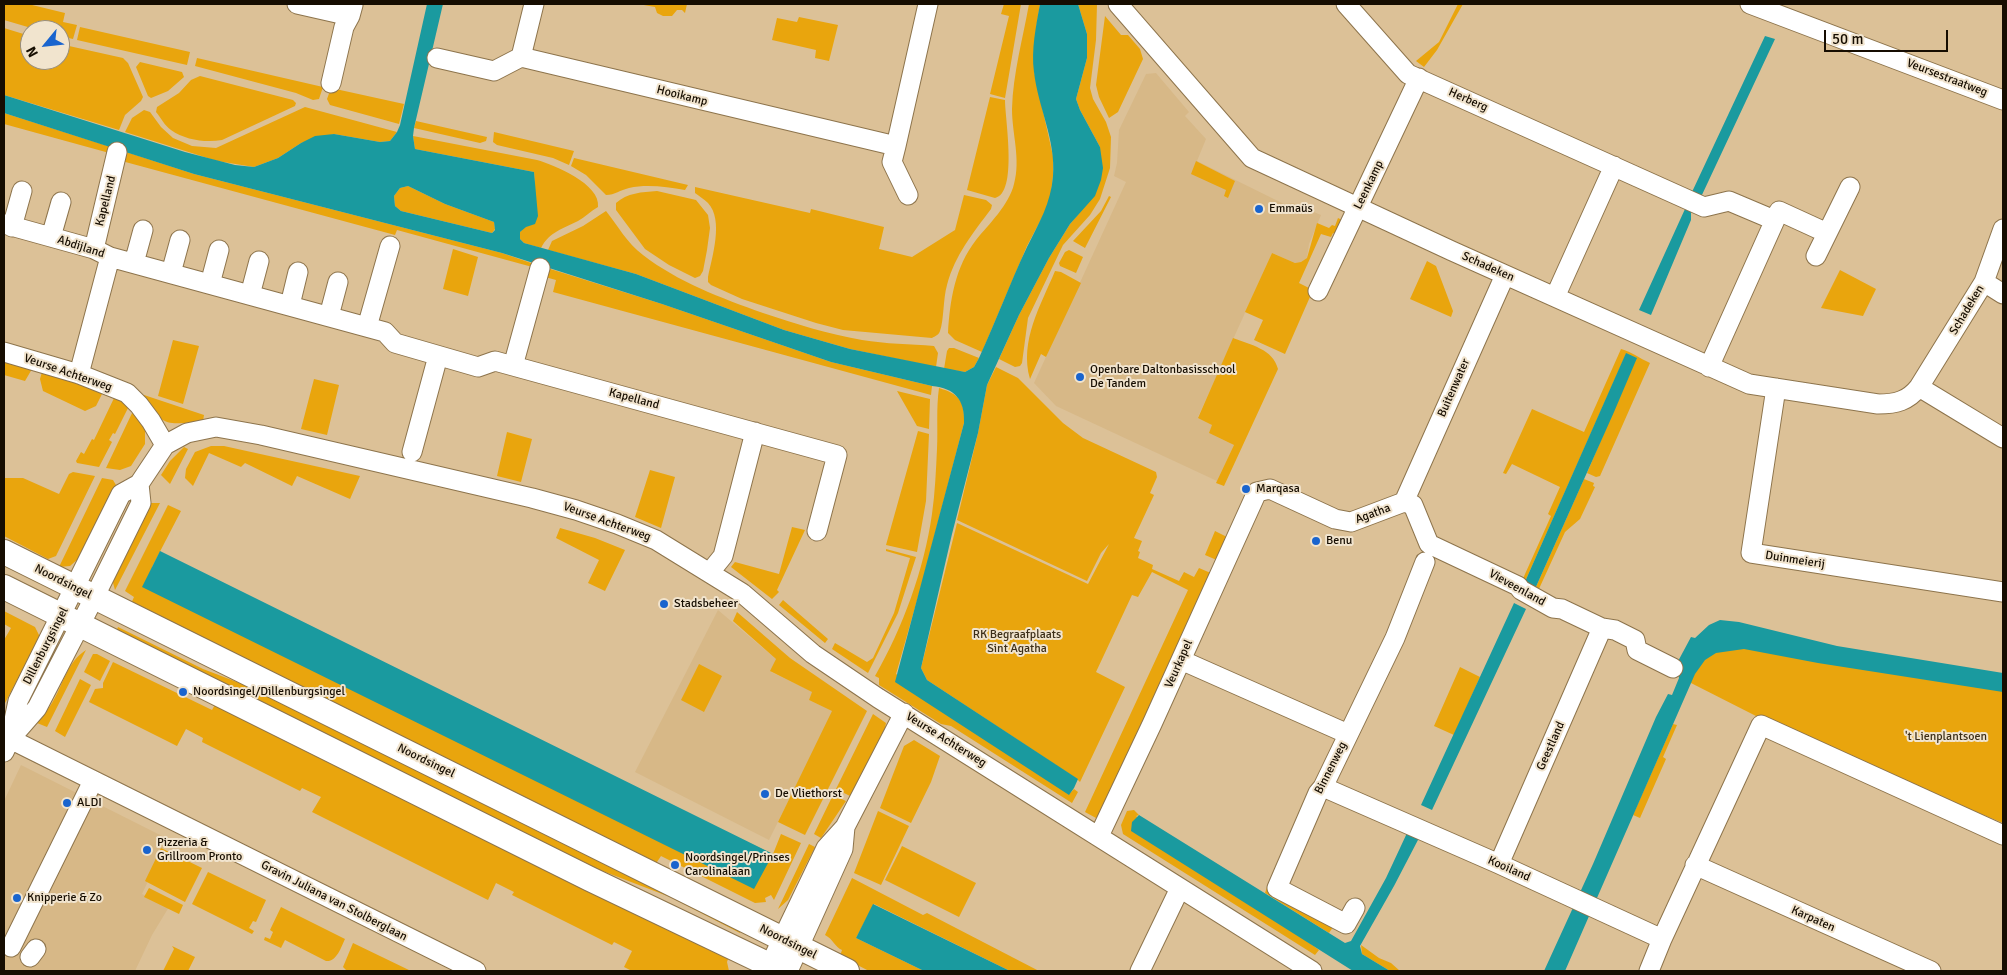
<!DOCTYPE html>
<meta charset="utf-8">
<style>
body{margin:0}
#map{position:relative;width:2007px;height:975px;overflow:hidden;background:#dcc197;font-family:Signika,sans-serif}
canvas{display:block}
.frame{position:absolute;inset:0;border:5px solid #160d01;pointer-events:none}
.north{position:absolute;left:20px;top:20px;width:50px;height:50px;box-sizing:border-box;background:#f1e4ce;border:1px solid #998e7c;border-radius:50%;rotate:242deg;font-size:14px;font-weight:700;line-height:20px;text-align:center;color:#160d01}
.north::after{content:'';display:block;margin:auto;width:18px;height:22px;background:#1964ce;clip-path:polygon(50% 0,100% 100%,50% 72%,0 100%)}
.scale{position:absolute;left:1824px;top:30px;width:124px;height:22px;box-sizing:border-box;border:2px solid #160d01;border-top:0;padding-left:6px;font-size:15px;line-height:18px;white-space:nowrap;color:#160d01;-webkit-text-stroke:4px #f1e4ce;paint-order:stroke}
</style>
<div id="map">
<canvas width="2007" height="975"></canvas>
<div class="frame"></div>
<div class="north">N</div>
<div class="scale">50 m</div>
</div>
<script>
const ctx = document.querySelector('canvas').getContext('2d');
ctx.lineJoin = 'round';
function fillPath(path, color) {
  ctx.fillStyle = color;
  ctx.fill(path, 'evenodd');
}
function stroke(path, color, width, dash) {
  ctx.strokeStyle = color;
  ctx.lineWidth = width;
  ctx.lineCap = dash ? 'butt' : 'round';
  ctx.setLineDash(dash || []);
  ctx.stroke(path);
}
function write(font, color, halo, rows, align = 'center') {
  ctx.font = font + ' Signika,sans-serif';
  ctx.lineWidth = 4;
  ctx.setLineDash([]);
  ctx.textBaseline = 'middle';
  ctx.strokeStyle = halo;
  ctx.fillStyle = color;
  for (const [text, x, y, turn = 0] of rows) {
    ctx.save();
    ctx.translate(x, y);
    ctx.rotate((+turn || 0) * Math.PI / 180);
    ctx.textAlign = isNaN(turn) ? turn : align;
    if (halo) ctx.strokeText(text, 0, 0);
    ctx.fillText(text, 0, 0);
    ctx.restore();
  }
}
fillPath(new Path2D(`
 M1156 73 1189 112 1185 116 1206 139 1197 161 1284 204 1293 203 1321 215 1309 244 1307 258 1301 262 1295 263 1272 253 1198 417 1213 425 1209 433 1234 445 1217 481 1056 406 1034 383 1126 182 1114 176 1117 163 1119 130 1146 74Z
 M718 610 776 659 771 672 813 692 809 700 833 711 769 840 635 772Z
 M21 765 168 839 142 894 169 907 152 935 135 971H4V801Z`), '#d7b887');
fillPath(new Path2D(`
 M4 4H28L65 13 63 22 77 25 73 39 60 36V30H38L4 20Z
 M638 4H687L685 13 682 10H677L672 16H663L657 13 655 7Z
 M1004 4H1021L1005 98 990 94 1009 16 1001 14Z
 M1029 4H1040L1036 29 1034 71 1053 156V176L1051 194 1046 210 1027 246 982 352 955 340 948 333C950 300 955 267 976 240 989 224 1009 205 1014 184 1021 159 1012 134 1012 109 1013 73 1023 38 1029 4Z
 M1078 4H1097L1096 40 1090 88 1093 99 1106 122 1111 137 1110 168 1100 199 1090 215 1063 245 1028 318 1022 363 1020 366 1015 367 999 359 1019 315 1049 258 1070 224 1080 212 1100 147 1080 110 1076 99 1087 58V34Z
 M1458 4H1463L1437 50 1424 67 1416 61 1439 42Z
 M1105 16 1121 35H1128L1140 49 1143 59 1118 112 1109 118 1099 97 1096 85Z
 M799 17 838 25 829 61 815 58 816 50 772 40 777 18 797 22Z
 M80 27 190 52 187 65 77 40Z
 M4 28 30 36V60H60V44L123 58 128 63 143 97 141 101 125 115 119 130 4 95Z
 M197 58 323 87 319 99 313 100 296 93 195 66Z
 M140 62 182 72 184 77 168 91 151 98 148 96 136 67Z
 M200 76 293 100 296 103 295 106 222 140C206 143 185 140 171 130 165 126 161 118 156 112L157 107 179 93 191 80Z
 M331 88 404 104 399 124 330 105 327 99Z
 M990 97 1005 100C1005 119 1018 193 995 198L967 190Z
 M305 107 397 132 390 141 380 142 334 134 301 143 278 158 254 167 217 161 125 132 132 118 144 110 150 112 161 127 173 138 192 146 216 148Z
 M4 113 114 148 113 154 4 124Z
 M416 121 487 137 486 141 480 143 414 128Z
 M494 132 574 151 569 165 553 158 497 145 493 142Z
 M413 136 537 160C554 165 601 184 598 207 591 211 585 217 578 221 564 228 549 232 541 248L524 243 520 239V232C532 221 536 188 534 172L415 149Z
 M120 150 194 174 502 253 537 265 536 268 397 230 395 235 118 160Z
 M574 158 688 185 685 190C667 187 647 184 629 188 620 190 615 195 606 195L586 175 571 166Z
 M1196 161 1235 181 1228 198 1224 196 1226 190 1191 174Z
 M408 186 445 204 494 222 495 229 492 233 401 211 395 206 394 196 400 188Z
 M695 187 810 213 811 209 884 227 879 249 912 257 955 230 964 195 986 200 992 205 991 209C973 233 955 255 947 285 943 299 944 320 940 331 939 335 935 336 932 338L843 330 816 323 742 299 711 285 708 282V277C712 257 724 220 708 203 704 199 699 196 695 193Z
 M657 191 696 200 708 215 710 228 707 250 703 271 700 276 695 278 669 265 645 249 616 210V203C627 193 642 192 657 191Z
 M1109 196 1111 197 1085 248 1073 241 1101 211Z
 M606 211C618 226 627 243 643 255 678 282 721 298 763 313 796 324 828 334 862 340 886 344 910 344 934 346L938 353 936 367 850 349 784 330 636 274 548 250 552 241 583 226Z
 M1338 218 1342 220 1336 234 1333 233 1331 237 1321 234 1299 283 1313 290 1285 354 1254 340 1263 320 1245 312 1272 253 1295 263 1301 262 1307 258 1317 223 1329 228 1332 225 1335 226Z
 M453 249 478 257 468 296 443 289Z
 M1069 250 1083 257 1076 273 1060 266 1059 263 1065 252Z
 M1427 261 1436 266 1453 311 1451 317 1410 299Z
 M544 267 662 304 831 362 932 386 931 395 553 292 556 280 545 277Z
 M1840 270 1876 289 1863 316 1821 308Z
 M1055 271 1061 272 1081 283 1046 357 1041 354 1030 379C1019 341 1041 305 1055 271Z
 M1233 338C1251 345 1273 349 1278 369L1224 486 1216 483 1234 445 1209 433 1212 425 1198 418Z
 M173 340 199 346 183 404 158 396Z
 M949 348H954L979 358 974 367 965 372 944 369 947 351Z
 M1621 349C1632 352 1639 358 1650 363L1600 476 1596 477 1587 473 1636 358 1626 354 1524 584 1521 583 1551 516 1548 514 1560 487 1512 464 1506 474 1503 473 1532 409 1584 432Z
 M4 360 32 369 25 381 4 375Z
 M996 367 1018 378 1063 423 1083 438 1156 472 1157 477 1150 493 1154 495 1134 538 1142 541 1138 551 1140 552 1138 558 1153 565 1152 569 1179 581 1184 572 1194 577 1199 568 1213 574 1100 815 1096 818 1085 812 1188 590 1152 572 1138 597 1132 595 1096 672 1125 687 1080 782 1077 779 927 680 921 668 957 523 1088 584 1109 544 1101 553 1087 581 957 520 978 433 987 385Z
 M42 372 103 392 96 406 85 411 43 391 40 379Z
 M314 379 339 385 327 435 301 429Z
 M939 388C959 394 965 401 964 423L922 583 896 674 1069 794 1074 789 1078 792 1072 803 951 726 941 724 879 685V678L875 676C903 627 924 570 932 514 935 493 936 470 937 449 938 428 936 409 939 388Z
 M897 391 930 399 929 429 917 426Z
 M144 395 204 415 203 421C166 425 165 427 141 398Z
 M115 396 129 406 115 434 113 433 109 440 112 442 99 467 77 463 76 461 81 452 84 454 92 439 94 440Z
 M133 411 145 429V444L131 466 120 470 106 468Z
 M918 431 929 434 926 501 917 552 886 545Z
 M507 432 532 439 521 482 497 476Z
 M211 446H224L360 476 350 499 297 476 292 486 245 463 241 467 209 453 193 486 185 478 186 469 195 452Z
 M184 447 188 449 170 484 161 475 170 461Z
 M650 470 675 477 661 528 635 517Z
 M73 472 95 476 56 556 48 559 4 536V478H23L59 494 69 474Z
 M102 478 113 480 116 485 78 559 70 566 59 567Z
 M1584 479 1594 483 1593 486 1595 487 1580 519 1565 532 1538 591 1535 589Z
 M147 503H160L115 590 112 579Z
 M168 505 181 511 152 567 773 854 781 834 801 843 774 900 771 895 765 898 766 902 755 903 661 856 655 865 130 606 134 597 125 591Z
 M792 527 805 530 777 590 779 592 772 599 731 567 735 562 779 574Z
 M560 528 595 538 625 550 605 591 588 583 599 560 556 538Z
 M1215 531 1229 538 1219 561 1205 555Z
 M886 549 916 557 898 613 868 673 832 649 835 643 867 662 873 658 894 613 910 558 886 551Z
 M783 600 828 639 825 643 779 605Z
 M4 611 35 627 40 637 4 705V640L11 628 4 624Z
 M737 612 790 658 867 711 805 835 778 822 832 711 809 700 812 692 770 671 776 659 733 621Z
 M118 627 203 669 276 697 742 928 740 933 670 897 600 870 116 632Z
 M1742 641 2003 689V823L1974 811 1946 803 1756 716 1689 682 1702 657Z
 M86 650 47 727 37 723C42 716 48 710 52 703 63 685 67 662 86 650Z
 M93 654H97L110 661 100 681 84 672Z
 M113 662 212 710 217 701 729 956 727 962 729 971H632L624 967 632 951 614 942 612 945 512 895 514 892 496 883 488 900 312 812 321 797 302 788 300 791 202 742 203 738 186 729 177 746 89 702 95 689 103 688V683Z
 M699 664 722 676 704 712 681 700Z
 M1460 667 1480 677 1454 735 1434 726Z
 M80 679 91 685 65 737 55 731Z
 M873 714 886 723C882 746 864 777 850 796L836 789Z
 M1673 724 1677 725 1663 757 1666 759 1640 818 1633 815Z
 M914 740 940 756 931 782 911 823 880 808 904 746Z
 M833 795 846 801 821 838 814 834Z
 M1134 810 1139 815 1136 816 1319 950 1315 955 1123 834 1121 825 1127 811Z
 M878 811 909 826 881 885 854 873Z
 M809 844 815 847 788 900 778 909Z
 M902 846 976 883 959 917 885 880Z
 M161 848 202 868 185 902 145 881Z
 M208 872 266 900 256 922 253 921 249 928 254 931 252 934 192 904Z
 M852 878 923 915 927 913 1039 971H1010L874 904 856 938 924 971H869L840 956 842 950C835 947 833 939 825 935Z
 M1267 887 1333 927 1329 933 1265 893Z
 M149 888 183 905 179 914 144 897Z
 M281 907 345 939C341 947 337 962 326 961L285 940 281 948 264 940 265 937 270 939 273 932 270 930Z
 M353 943 411 971H347L343 967Z
 M1361 945 1379 958 1391 963 1400 971H1390L1362 954Z
 M172 946 195 957 188 971H163L174 949Z`), '#e9a50d');
fillPath(new Path2D(`
 M427 4H443L414 128 413 136 415 149 534 172 538 216 535 224 526 227 520 232V239L524 243 636 274 784 330 850 349 965 372 974 367 979 358C996 321 1010 283 1027 247 1039 223 1051 203 1053 176 1056 140 1038 107 1034 72 1031 50 1036 26 1040 4H1078L1087 34V58L1076 99 1080 110 1100 147 1103 168 1101 180 1095 196 1070 224 1049 258 1019 315 987 385 978 433 952 534 921 668 927 680 1078 779 1074 788 1069 795 895 682 964 423C965 400 955 388 932 386L831 362 662 304 502 253 194 174 4 113V95L185 152 235 165 254 167 278 158 301 143 315 136 334 134 380 142 390 141 397 132 400 125ZM408 186 445 204 494 222 495 230 492 233 401 211 395 206 394 196 400 188Z
 M1765 36 1775 39 1701 197 1692 192Z
 M1685 209 1691 212V220L1651 315 1639 310Z
 M1626 353 1637 358 1614 412 1535 589 1524 584Z
 M160 551 773 854 754 889 142 587Z
 M1514 603 1526 609 1432 810 1421 805Z
 M1720 620 1739 622 1837 646 2003 673V692L1818 663 1744 649 1716 653 1705 660 1695 674 1565 971H1544L1593 864 1656 717 1668 694 1672 695 1679 678 1676 665 1691 637 1695 638 1709 625Z
 M1139 815 1345 943 1351 941 1386 878 1407 833 1419 838 1394 886 1360 946 1362 954 1390 971H1353L1131 831 1132 822Z
 M873 904 1010 971H924L856 938Z`), '#1a9a9f');
const minor = new Path2D(`
 M297 4 350 16 353 5
 M534 4 521 57 896 146 928 4
 M1118 4 1252 158 1452 251 1749 384 1878 404C1896 404 1908 401 1919 387L1984 282 2003 229
 M1346 4 1408 74 1704 207 1729 201 1774 220
 M1750 4 2003 100
 M437 58 494 71 521 57
 M331 83 344 27 350 16
 M896 146 892 162 908 195
 M4 224 94 249 110 257 385 332 395 343 478 367 495 361 837 455 817 531
 M12 227 22 191
 M51 237 61 202
 M94 249 117 152
 M1816 256 1850 187
 M134 263 143 230
 M171 273 180 240
 M1984 282 2003 294
 M210 284 219 250
 M1318 291 1419 78
 M250 295 259 261
 M1555 297 1614 166
 M290 305 298 272
 M329 316 338 282
 M367 327 390 246
 M4 352 79 374 127 393 139 405 151 421 165 445
 M513 366 540 268
 M1709 367 1779 211 1827 233
 M79 374 110 257
 M1919 387 2003 438
 M1776 388 1751 553 2003 592
 M412 452 438 356
 M1404 502 1413 505 1429 544 1518 586 1521 590 1553 608 1562 609 1602 628 1615 630 1635 640 1637 650 1673 668
 M1404 502 1505 275
 M710 572 723 556 755 432
 M1181 660 1348 734
 M4 736 476 971
 M10 739 18 701 121 494 139 484 165 445 187 433 216 427 261 435 532 498 576 510 617 524 656 540 742 593 813 654 878 698 1312 971
 M4 752 10 739 37 708 94 598 141 503 139 484
 M1323 787 1499 864 1662 939 1649 971
 M1099 836 1152 724 1257 492 1270 489 1335 519 1351 522 1404 502
 M1499 864 1602 628
 M1695 865 1931 971
 M1355 908 1346 924 1277 888 1318 793 1323 787 1395 638 1425 562
 M1662 939 1761 725 2003 835
 M11 947 93 781
 M30 957 36 949
 M767 971 826 848 845 827 904 713
 M788 971 843 849 845 827
 M1140 971 1180 888`);
const major = new Path2D(`
 M4 552 847 971
 M4 587 590 879 782 971`);
stroke(minor, '#8d744c', 21);
stroke(major, '#8d744c', 26);
stroke(minor, '#fff', 19);
stroke(major, '#fff', 24);
for (const [x, y, r, color] of [
 [1259,209,5,"#1964ce"],
 [1080,377,5,"#1964ce"],
 [1246,489,5,"#1964ce"],
 [1316,541,5,"#1964ce"],
 [664,604,5,"#1964ce"],
 [183,692,5,"#1964ce"],
 [765,794,5,"#1964ce"],
 [67,803,5,"#1964ce"],
 [147,850,5,"#1964ce"],
 [675,865,5,"#1964ce"],
 [17,898,5,"#1964ce"]
]) {
  const dot = new Path2D();
  dot.arc(x, y, r, 0, 2 * Math.PI);
  ctx.fillStyle = color;
  ctx.fill(dot);
  stroke(dot, '#f1e4ce', 2);
}
write('12px', '#160d01', '#f1e4ce', [
 ["Veursestraatweg",1947,78,21],
 ["Hooikamp",682,96,14],
 ["Herberg",1468,100,24],
 ["Leenkamp",1369,185,-64],
 ["Kapelland",106,201,-76],
 ["Abdijland",81,247,18],
 ["Schadeken",1488,267,24],
 ["Schadeken",1967,310,-59],
 ["Veurse Achterweg",68,373,19],
 ["Buitenwater",1454,388,-66],
 ["Kapelland",634,399,15],
 ["Agatha",1373,514,-20],
 ["Veurse Achterweg",607,522,20],
 ["Duinmeierij",1795,560,9],
 ["Noordsingel",63,582,27],
 ["Vieveenland",1517,588,29],
 ["Dillenburgsingel",46,646,-63],
 ["Veurkapel",1179,664,-66],
 ["Veurse Achterweg",946,740,32],
 ["Geestland",1551,746,-66],
 ["Noordsingel",426,761,26],
 ["Binnenweg",1331,768,-63],
 ["Kooiland",1509,869,24],
 ["Gravin Juliana van Stolberglaan",334,901,27],
 ["Karpaten",1813,919,24],
 ["Noordsingel",788,942,27]
]);
write('12px', '#160d01', '#f1e4ce', [
 ["Emmaüs",1269,209],
 ["Openbare Daltonbasisschool",1090,370],
 ["De Tandem",1090,384],
 ["Marqasa",1256,489],
 ["Benu",1326,541],
 ["Stadsbeheer",674,604],
 ["Noordsingel/Dillenburgsingel",193,692],
 ["De Vliethorst",775,794],
 ["ALDI",77,803],
 ["Pizzeria &",157,843],
 ["Grillroom Pronto",157,857],
 ["Noordsingel/Prinses",685,858],
 ["Carolinalaan",685,872],
 ["Knipperie & Zo",27,898]
], 'left');
write('12px', '#3c2e18', '#f1e4ce', [
 ["RK Begraafplaats",1017,635],
 ["Sint Agatha",1017,649],
 ["'t Lienplantsoen",1946,737]
]);
</script>
